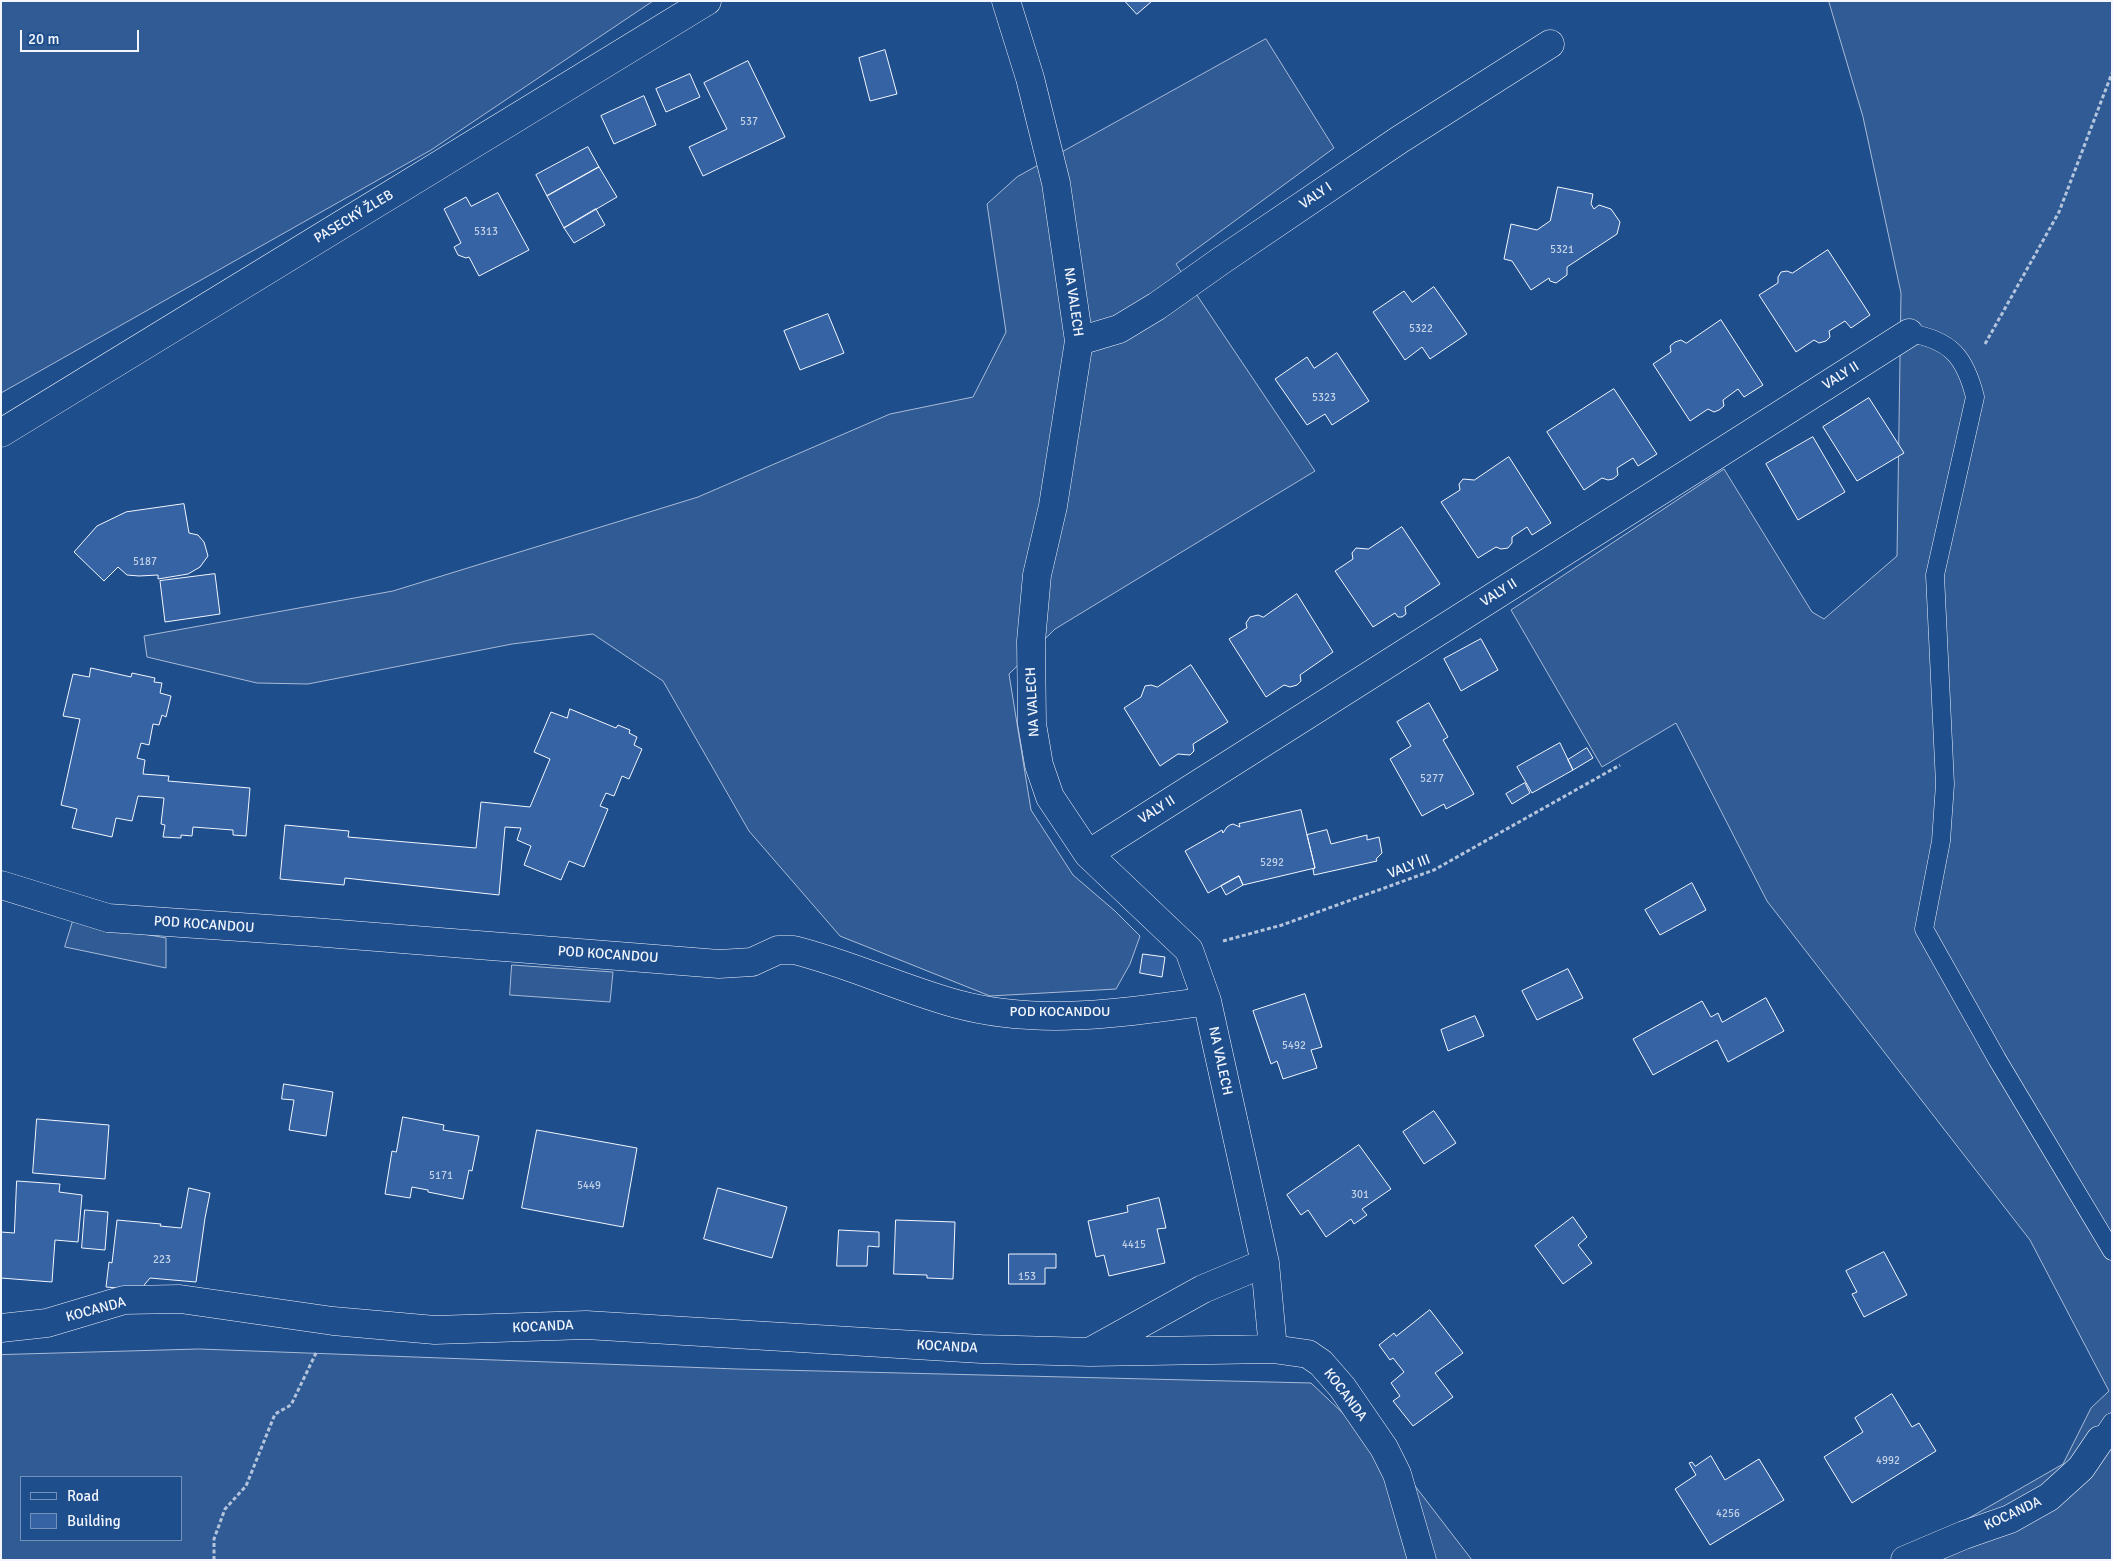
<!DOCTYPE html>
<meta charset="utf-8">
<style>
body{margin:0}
#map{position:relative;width:2113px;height:1561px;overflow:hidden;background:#1f4e8c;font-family:Signika,sans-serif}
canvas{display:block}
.frame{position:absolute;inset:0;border:2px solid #f2f6ff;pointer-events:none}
.legend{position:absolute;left:20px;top:1476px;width:162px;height:65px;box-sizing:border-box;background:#1f4e8c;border:1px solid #7391ba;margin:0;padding:6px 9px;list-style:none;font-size:15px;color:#f2f6ff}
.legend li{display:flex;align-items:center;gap:10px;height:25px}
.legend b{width:25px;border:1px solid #7391ba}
.scale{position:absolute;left:20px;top:30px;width:119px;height:22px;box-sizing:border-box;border:2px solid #f2f6ff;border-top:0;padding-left:6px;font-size:15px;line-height:18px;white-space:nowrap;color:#f2f6ff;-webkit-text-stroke:4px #1f4e8c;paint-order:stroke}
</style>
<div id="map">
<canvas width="2113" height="1561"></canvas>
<div class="frame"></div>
<ul class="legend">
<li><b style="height:6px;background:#1f4e8c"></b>Road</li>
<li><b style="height:14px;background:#3563a3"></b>Building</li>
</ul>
<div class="scale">20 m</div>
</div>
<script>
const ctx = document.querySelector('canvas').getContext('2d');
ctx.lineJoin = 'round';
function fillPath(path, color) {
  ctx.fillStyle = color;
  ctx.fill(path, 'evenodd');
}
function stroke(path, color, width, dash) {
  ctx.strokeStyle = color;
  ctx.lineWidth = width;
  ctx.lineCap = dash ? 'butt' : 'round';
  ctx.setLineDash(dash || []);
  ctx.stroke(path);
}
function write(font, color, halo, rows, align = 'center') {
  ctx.font = font + ' Signika,sans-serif';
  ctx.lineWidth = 4;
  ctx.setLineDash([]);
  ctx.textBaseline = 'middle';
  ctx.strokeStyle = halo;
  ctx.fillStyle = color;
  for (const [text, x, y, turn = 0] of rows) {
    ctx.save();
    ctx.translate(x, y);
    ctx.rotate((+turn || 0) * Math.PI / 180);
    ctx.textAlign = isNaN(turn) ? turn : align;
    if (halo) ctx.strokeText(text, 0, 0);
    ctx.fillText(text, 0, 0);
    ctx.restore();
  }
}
const built = new Path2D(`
 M1 1H653L431 150 1 393Z
 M1829 1H2112V1560H1896L2063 1464 2091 1408 2109 1391 2030 1240 1767 901 1676 723 1602 767 1511 610 1724 469 1812 612 1824 619 1897 556 1901 293 1863 117Z
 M1266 39 1334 148 1176 264 1315 471 1055 629 1009 674 1031 810 1073 875 1115 911 1140 936 1130 964 1116 989 990 996 840 936 749 831 663 681 593 634 512 644 308 684 257 683 147 657 144 636 393 591 698 497 890 414 973 397 1006 332 987 204 1017 177Z
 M73 921 166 938V968L65 947Z
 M512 965 613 972 610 1002 510 995Z
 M199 1349 737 1369 1311 1383 1402 1469 1472 1560H1V1355ZM21 1477H181V1540H21Z`);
fillPath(built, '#305b95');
stroke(built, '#a8bbd7', 1);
const building = new Path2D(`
 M1125 1H1152L1137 14Z
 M885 50 897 94 870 101 859 58Z
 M748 61 785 137 703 176 689 147 727 129 704 83Z
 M690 74 700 97 666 112 656 89Z
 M644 96 656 125 614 144 601 116Z
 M588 147 599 167 547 196 536 175Z
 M599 167 617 197 564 228 547 196Z
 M1558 187 1593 194 1591 204 1594 209 1599 205 1611 209 1620 222 1617 234 1567 267V275L1556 283 1550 281 1549 278 1531 290 1512 261 1504 259 1511 224 1537 230 1550 221Z
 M498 193 529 250 479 276 469 257 466 258 458 255 454 247 461 243 444 209 466 197 471 206Z
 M596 209 605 225 574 243 564 228Z
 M1828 250 1870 315 1851 328 1845 321 1829 331 1830 337 1826 341 1819 343 1814 340 1796 352 1759 295 1778 283V277L1781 272 1787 271 1792 273Z
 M1434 287 1467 334 1430 359 1422 347 1405 360 1373 312 1404 291 1412 302Z
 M828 314 844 353 800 370 784 331Z
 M1721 320 1763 385 1744 397 1738 389 1723 400 1724 406 1719 410 1714 412 1708 409 1690 421 1653 364 1671 352 1670 346 1675 342 1681 340 1686 343Z
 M1337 353 1369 401 1332 425 1325 414 1307 425 1275 379 1307 357 1314 368Z
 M1614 389 1657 454 1638 466 1633 458 1617 468 1618 475 1613 479 1608 480 1602 478 1584 490 1547 432Z
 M1869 398 1904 453 1857 481 1823 427Z
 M1813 437 1845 492 1798 520 1766 464Z
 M1509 457 1551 523 1532 535 1527 527 1512 537V543L1508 548 1501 549 1496 547 1478 558 1441 502 1460 490 1459 484 1463 479 1474 480Z
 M184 504 189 533 198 535 204 542 208 556 200 567 188 574 158 579V575L139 576 127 575 118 567 104 581 74 552 97 526 126 512Z
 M1402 527 1440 584 1405 607 1406 614 1402 617H1398L1395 613 1373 627 1335 571 1353 559 1352 553 1356 548 1368 549Z
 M215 574 220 614 165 622 160 581Z
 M1297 594 1333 652 1300 675 1301 681 1297 685 1290 687 1284 685 1266 697 1229 639 1247 628 1246 623 1250 617 1258 615 1263 617Z
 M1481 639 1498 670 1461 691 1444 659Z
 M1191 665 1228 722 1193 744 1194 751 1190 755 1178 754 1160 766 1124 708 1141 697 1145 686 1151 685 1157 687Z
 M91 668 131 677 132 673 155 678 154 682 162 683 160 693 171 696 166 717 162 715 159 725 153 724 149 745 141 743 137 758 145 760 143 774 169 776 168 781 250 788 246 836 233 835V830L193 827 192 836 181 835V838L163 837 165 825 161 824 164 798 138 796 132 821 116 818 112 837 72 828 77 809 61 805 80 719 63 716 73 674 89 677Z
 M1429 703 1448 737 1443 740 1474 794 1446 809 1444 804 1422 816 1390 759 1411 746 1397 722Z
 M570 709 616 728 618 725 630 730 629 733 637 737 634 745 642 749 629 779 622 776 614 796 606 793 600 806 608 809 584 867 569 861 561 880 524 865 531 846 517 840 521 828 505 827 499 895 345 878 344 885 280 879 285 825 349 831 348 837 476 848 481 802 530 807 550 759 534 752 551 712 567 718Z
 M1560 743 1573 770 1532 793 1517 767Z
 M1587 748 1593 758 1573 770 1568 760Z
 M1525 783 1530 793 1512 804 1506 794Z
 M1301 810 1315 868 1243 885 1239 876 1208 893 1185 851 1222 830 1223 833 1227 827 1230 825 1233 824 1240 827 1239 824Z
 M1327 830 1331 844 1367 835V840L1379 837 1382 853 1376 859 1377 861 1314 875 1313 869 1315 868 1307 835Z
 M1239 876 1243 885 1226 895 1221 886Z
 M1692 883 1706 910 1660 935 1645 910Z
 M1143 954 1165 957 1162 977 1140 973Z
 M1568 969 1583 998 1537 1020 1522 991Z
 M1305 994 1322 1047 1311 1050 1317 1068 1283 1079 1277 1061 1271 1064 1253 1011Z
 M1766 998 1784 1031 1728 1062 1717 1040 1653 1075 1633 1039 1702 1001 1711 1017 1718 1013 1722 1022Z
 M1475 1016 1484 1036 1448 1051 1441 1030Z
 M284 1084 333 1092 326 1136 289 1130 294 1100 282 1099Z
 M1434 1111 1456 1143 1424 1164 1403 1132Z
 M403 1117 444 1125 443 1130 479 1136 472 1171 469 1170 463 1199 428 1192V1190L412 1187 410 1198 385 1194 392 1151 396 1152Z
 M37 1119 109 1125 105 1179 33 1173Z
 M537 1130 637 1148 623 1227 522 1208Z
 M1359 1145 1391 1189 1362 1209 1367 1215 1354 1224 1351 1219 1326 1237 1308 1210 1301 1215 1287 1195Z
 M17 1181 60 1184 59 1192 82 1195 78 1242 55 1240 52 1282 1 1278V1232L14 1233Z
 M189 1188 210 1193 205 1218 196 1282 150 1278 140 1290 106 1287 109 1262 112 1263 117 1220 161 1224 160 1226 181 1228Z
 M718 1188 787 1207 772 1258 704 1239Z
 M1159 1198 1166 1228 1157 1229 1165 1263 1109 1276 1104 1255 1096 1257 1088 1221 1128 1212 1127 1206Z
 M85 1210 108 1212 105 1250 82 1248Z
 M1573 1217 1587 1237 1578 1245 1592 1263 1563 1284 1535 1246Z
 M896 1220 955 1222 953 1279 927 1278V1275L894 1274Z
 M839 1230 879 1232V1247L868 1246 867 1266H837Z
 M1884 1252 1907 1295 1864 1317 1852 1294 1857 1292 1846 1271Z
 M1009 1254H1056V1268H1045V1284H1009Z
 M1430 1310 1463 1353 1435 1373 1453 1397 1413 1426 1393 1401 1400 1396 1391 1383 1404 1372 1393 1358 1390 1360 1379 1345 1394 1333 1396 1336Z
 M1892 1394 1912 1427 1919 1423 1936 1451 1852 1503 1824 1457 1863 1432 1855 1418Z
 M1711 1456 1725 1480 1759 1459 1784 1500 1710 1545 1675 1489 1696 1475 1689 1463 1692 1462 1695 1466Z`);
fillPath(building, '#3563a3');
stroke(building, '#f2f6ff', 1);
const lane = new Path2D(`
 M1909 333C1951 340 1965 357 1975 397L1935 575 1945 784 1941 841 1924 929 1997 1059 2112 1251
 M2100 1440 2112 1422`);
const street = new Path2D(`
 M1006 1 1030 78 1056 183 1079 341 1053 506 1037 575 1031 641 1032 724 1039 765 1050 797 1088 854 1189 950 1207 1001 1265 1263 1273 1349
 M1079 341 1119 329 1157 306 1222 260 1399 140 1550 44
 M1 433 707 1
 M1088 854 1909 333
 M1 885 108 918 313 932 719 964 752 962 778 950H794C850 964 902 989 957 1004 1038 1026 1125 1013 1207 1001
 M1 1328 47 1323 124 1300 180 1299 333 1321 435 1330 586 1325 981 1349 1090 1352 1273 1349 1308 1354 1321 1363 1342 1387 1384 1448 1397 1474 1422 1560
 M1093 1350 1203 1289 1265 1263
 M1905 1560 1964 1535 2010 1519 2049 1497 2081 1468 2100 1440`);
stroke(lane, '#f2f6ff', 19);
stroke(street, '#f2f6ff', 29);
stroke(new Path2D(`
 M1985 344 2059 212 2112 73
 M1223 941 1282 925 1434 870 1620 765
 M214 1560V1539L225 1509 246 1486 275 1414 291 1405 316 1353`), '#b3c4dc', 3, [4, 2.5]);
stroke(lane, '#1f4e8c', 18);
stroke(street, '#1f4e8c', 28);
write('11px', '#c3d1e8', null, [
 ["537",749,122],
 ["5313",486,232],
 ["5321",1562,250],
 ["5322",1421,329],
 ["5323",1324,398],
 ["5187",145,562],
 ["5277",1432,779],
 ["5292",1272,863],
 ["5492",1294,1046],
 ["5171",441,1176],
 ["5449",589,1186],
 ["301",1360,1195],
 ["4415",1134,1245],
 ["223",162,1260],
 ["153",1027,1277],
 ["4992",1888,1461],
 ["4256",1728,1514]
]);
write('14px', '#f2f6ff', '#1f4e8c', [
 ["VALY I",1316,196,-34],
 ["PASECKÝ ŽLEB",354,217,-31],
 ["NA VALECH",1073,302,82],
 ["VALY II",1841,376,-32],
 ["VALY II",1499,593,-32],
 ["NA VALECH",1033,702,-93],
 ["VALY II",1157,810,-32],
 ["VALY III",1409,867,-21],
 ["POD KOCANDOU",204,925,4],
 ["POD KOCANDOU",608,955,4],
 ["POD KOCANDOU",1060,1012],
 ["NA VALECH",1220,1061,78],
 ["KOCANDA",96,1310,-15],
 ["KOCANDA",543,1327,-3],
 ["KOCANDA",947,1347,3],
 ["KOCANDA",1345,1395,53],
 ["KOCANDA",2013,1514,-25]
]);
</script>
